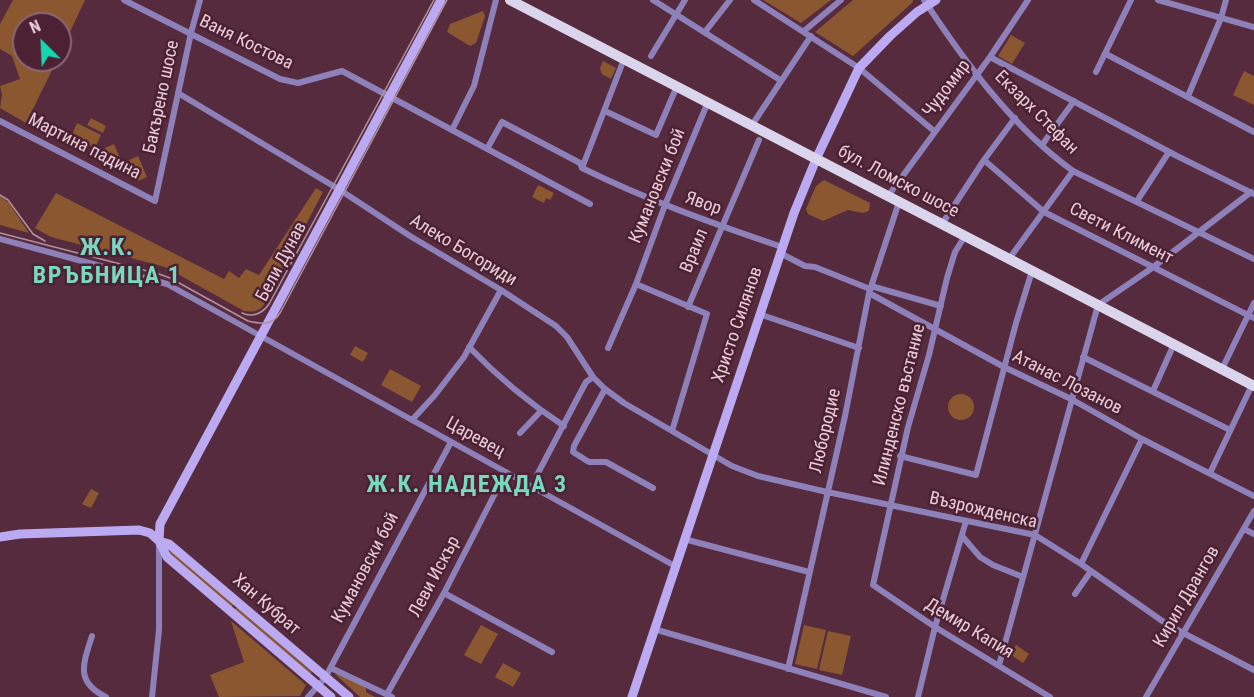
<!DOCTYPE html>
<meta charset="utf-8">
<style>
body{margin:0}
#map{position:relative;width:1254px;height:697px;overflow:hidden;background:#562b3d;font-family:"Roboto Condensed",sans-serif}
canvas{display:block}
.north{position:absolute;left:12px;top:12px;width:60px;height:60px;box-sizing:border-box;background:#4b2133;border:2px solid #8a6675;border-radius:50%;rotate:336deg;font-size:16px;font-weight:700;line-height:24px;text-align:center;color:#e9cdd7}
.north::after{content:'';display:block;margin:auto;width:21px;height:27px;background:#18d5b2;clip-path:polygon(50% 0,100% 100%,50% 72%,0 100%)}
</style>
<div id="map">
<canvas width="1254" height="697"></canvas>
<div class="north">N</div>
</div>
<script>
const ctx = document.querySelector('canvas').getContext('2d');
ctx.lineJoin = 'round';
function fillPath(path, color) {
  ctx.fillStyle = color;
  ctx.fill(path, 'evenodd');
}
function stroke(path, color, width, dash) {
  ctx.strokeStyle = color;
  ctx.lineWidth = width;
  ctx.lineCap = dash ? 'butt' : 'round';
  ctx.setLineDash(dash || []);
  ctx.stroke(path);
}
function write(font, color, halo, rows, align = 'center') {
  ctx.font = font + ' "Roboto Condensed",sans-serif';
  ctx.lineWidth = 5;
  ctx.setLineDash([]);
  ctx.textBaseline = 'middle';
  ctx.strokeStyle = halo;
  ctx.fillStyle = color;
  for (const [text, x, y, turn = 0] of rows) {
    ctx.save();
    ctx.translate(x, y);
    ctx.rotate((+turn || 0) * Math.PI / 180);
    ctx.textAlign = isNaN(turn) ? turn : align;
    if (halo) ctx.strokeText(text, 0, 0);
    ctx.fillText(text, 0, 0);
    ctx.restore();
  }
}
fillPath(new Path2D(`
 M13 0H85L60 53V24H24V60H57L26 123 0 108 2 95 0 86 20 79 12 56 0 49V24Z
 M763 0H831L801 23Z
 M853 0H913V2L853 56 815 32Z
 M483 11 485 16 476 43 470 46 447 32 450 24Z
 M1011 35 1025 43 1012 64 998 56Z
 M603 61 616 68 611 79 602 74 600 68Z
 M1244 71 1254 76V105L1233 95Z
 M91 118 106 126 103 133 87 125Z
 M77 123 101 135 95 148 71 137Z
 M114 144 123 165 114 169 105 148Z
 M138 156 147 177 138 181 129 160Z
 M824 180 870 203 869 211 863 213 848 210 823 221 808 214 806 209 816 186Z
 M538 185 554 193 550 200 546 198 544 203 532 197Z
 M316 188 323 192 263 306C258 312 252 312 244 311L165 267 51 237 35 228 56 193 224 279 229 271 239 278 246 269 259 275Z
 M0 196 9 203 29 233 0 225Z
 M355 346 368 353 363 362 350 355Z
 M390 369 421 386 412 402 381 385Z
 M948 407a13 13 0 1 1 26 0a13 13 0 1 1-26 0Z
 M91 489 99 493 91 508 82 504Z
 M171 550 234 604 230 608 169 555Z
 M237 607 312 672 310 675 234 610Z
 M231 621 306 685 300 696 219 697 210 675 244 662Z
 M481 625 498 634 481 664 464 655Z
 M804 625 826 630 817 669 795 664Z
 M828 631 851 636 842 675 819 670Z
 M1016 645 1029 654 1023 663 1010 654Z
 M503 663 521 673 513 687 495 677Z
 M335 674 345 675 366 688V692L375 697H360Z`), '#8b5731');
stroke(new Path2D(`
 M124 0 280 79 298 83 342 71 590 204
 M653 0 780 80
 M754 0 859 68 934 131
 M924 0C965 62 1012 127 1073 171L1254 259
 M1158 0 1254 27
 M804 31 841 0
 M705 32 730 0
 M1106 54 1254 132
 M651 56 685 0
 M990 57 1177 156 1254 194
 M1096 72 1131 0
 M178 93 340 190 410 236 501 290 556 326 567 337 593 377 605 389 624 403 732 466 758 476 827 492 1035 535 1081 564 1168 625 1254 670
 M1188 96 1221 18 1226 0
 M605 111 656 135 677 86
 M0 121 155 201 191 33 200 0
 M752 125 811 36
 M452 130 474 86 496 0
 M1042 145 1074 101
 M487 149 502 122 580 163 582 168C647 200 714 224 782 247
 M984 160 1044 212 1254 318
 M582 168 624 59
 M888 196 990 57 1028 0
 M1137 201 1169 152
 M942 224 984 160 1015 118
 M965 236 955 252 947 278 929 355 908 427 873 585 935 627 1050 697
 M0 239 167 284 675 566
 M780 253 805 266 815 267 870 289
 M1009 259 1073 171
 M636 284 707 314 672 431
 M871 286 941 306
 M869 293 1004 367 1071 399 1142 439 1254 496
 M688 307 759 140
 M759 314 859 348
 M469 347C498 377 529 403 564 426
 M608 348 636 284 665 205 708 102
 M1083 357 1230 430
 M1222 369 1254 303
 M605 389 574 446 573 452 589 462H606L653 488
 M1153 391 1174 344
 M412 420 435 395 464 357 501 290
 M520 433 541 411
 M900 456 976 475 1016 323 1032 271
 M1210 473 1252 385
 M537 475 586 382 593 377
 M1244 529 1254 534
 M962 536 980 557 993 565 1023 577
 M684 539 809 572
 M1081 564 1142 439
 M444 593 552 652
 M1075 594 1091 571
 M654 629 886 697
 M92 636C83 664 75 682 106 697
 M999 665 1098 305 1152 268 1251 192
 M331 668 392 697
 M788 669 845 416 869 293 899 202
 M387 694 444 593 506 472
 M152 697 159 630V545
 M308 697 325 678 451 442
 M918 697 935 627 966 521
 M1146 697 1254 511`), '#8e80b9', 6);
stroke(new Path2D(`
 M0 537 20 534 139 530 150 533 159 541 167 557 331 697
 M159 541 160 524 441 0
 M159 541 169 544 349 697
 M632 697 794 213 817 157 859 68 890 36 917 12 936 0`), '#bbaaf2', 9);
stroke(new Path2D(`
 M510 0 1254 386`), '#dad5ed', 10);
stroke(new Path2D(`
 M0 195 8 200 33 234 45 241
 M0 233 159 274 170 278 248 321C261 324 272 326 280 313L447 0
 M242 313C253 318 263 313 269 304L434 0`), '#b3929f', 1.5);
write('18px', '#e9cdd7', '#4b2133', [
 ["Ваня Костова",246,43,26],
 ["Чудомир",947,89,-53],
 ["Бакърено шосе",162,97,-78],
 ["Екзарх Стефан",1036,113,45],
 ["Мартина падина",84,147,27],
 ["бул. Ломско шосе",898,182,28],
 ["Кумановски бой",658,186,-68],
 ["Явор",703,204,20],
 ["Свети Климент",1121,234,27],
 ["Алеко Богориди",463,251,31],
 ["Враил",695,251,-68],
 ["Бели Дунав",282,262,-62],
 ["Христо Силянов",738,325,-71],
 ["Атанас Лозанов",1067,383,27],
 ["Илинденско въстание",900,405,-76],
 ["Любородие",826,431,-77],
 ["Царевец",475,438,29],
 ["Възрожденска",983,511,13],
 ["Кумановски бой",366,568,-62],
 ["Леви Искър",435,577,-62],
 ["Кирил Дрангов",1187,597,-60],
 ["Хан Кубрат",266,605,41],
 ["Демир Капия",969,629,31]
]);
ctx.letterSpacing = '1.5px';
write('bold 24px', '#78d9c0', '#4b2133', [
 ["Ж.К.",107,249],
 ["ВРЪБНИЦА 1",107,277],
 ["Ж.К. НАДЕЖДА 3",467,486]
]);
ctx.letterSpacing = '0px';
</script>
